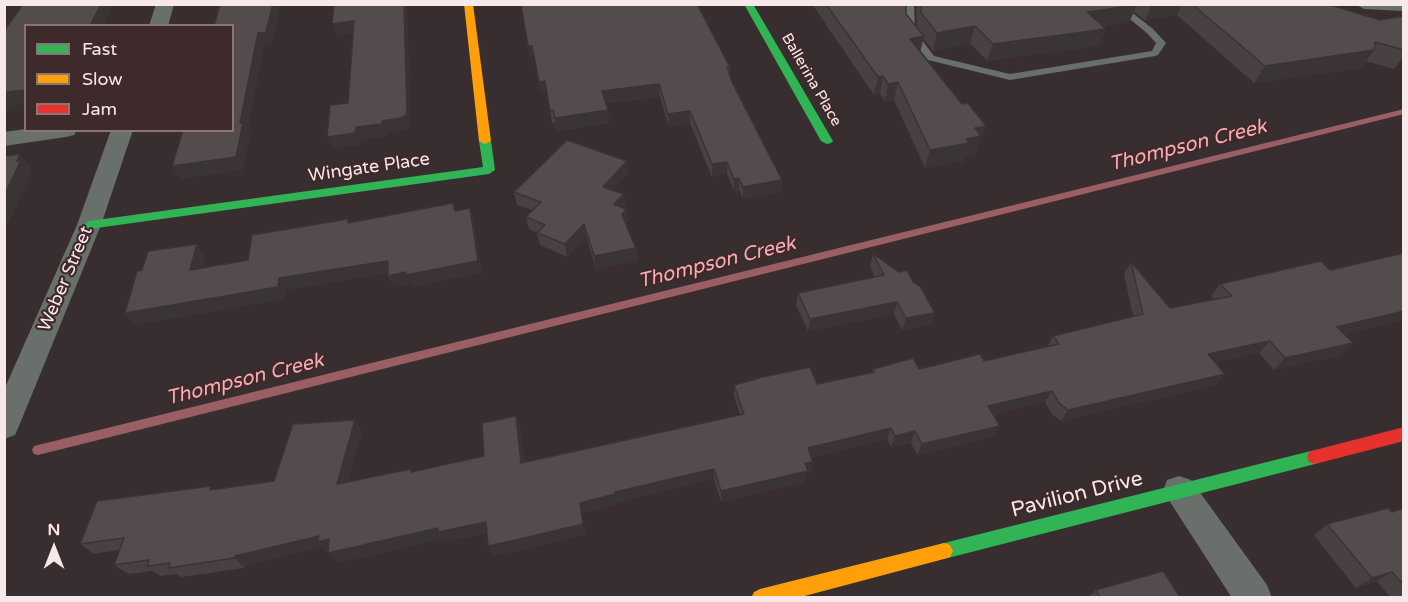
<!DOCTYPE html>
<style>
body{margin:0}
#map{position:relative;width:1408px;height:602px;overflow:hidden;background:#392e2f;font-family:"Varela Round",sans-serif}
canvas{display:block}
.frame{position:absolute;inset:0;border:6px solid #f7e9e9;pointer-events:none}
.legend{position:absolute;left:24px;top:24px;width:210px;height:108px;box-sizing:border-box;background:#3e292b;border:2px solid #887677;margin:0;padding:8px 10px;list-style:none;font-size:18px;color:#f7e9e9}
.legend li{display:flex;align-items:center;gap:12px;height:30px}
.legend b{width:30px;border:2px solid #887677}
.north{position:absolute;left:24px;top:518px;width:60px;height:60px;-webkit-text-stroke:4px #3e292b;paint-order:stroke;rotate:0deg;font-size:16px;font-weight:700;line-height:24px;text-align:center;color:#f7e9e9}
.north::after{content:'';display:block;margin:auto;width:21px;height:27px;background:#f7e9e9;clip-path:polygon(50% 0,100% 100%,50% 72%,0 100%)}
</style>
<div id="map">
<canvas width="1408" height="602"></canvas>
<div class="frame"></div>
<ul class="legend">
<li><b style="height:8px;background:#30b455"></b>Fast</li>
<li><b style="height:8px;background:#ff9f0a"></b>Slow</li>
<li><b style="height:8px;background:#e5322d"></b>Jam</li>
</ul>
<div class="north">N</div>
</div>
<script>
const ctx = document.querySelector('canvas').getContext('2d');
ctx.lineJoin = 'round';
function fillPath(path, color) {
  ctx.fillStyle = color;
  ctx.fill(path, 'evenodd');
}
function stroke(path, color, width, dash) {
  ctx.strokeStyle = color;
  ctx.lineWidth = width;
  ctx.lineCap = dash ? 'butt' : 'round';
  ctx.setLineDash(dash || []);
  ctx.stroke(path);
}
function write(font, color, halo, rows, align = 'center') {
  ctx.font = font + ' "Varela Round",sans-serif';
  ctx.lineWidth = 4.5;
  ctx.setLineDash([]);
  ctx.textBaseline = 'middle';
  ctx.strokeStyle = halo;
  ctx.fillStyle = color;
  for (const [text, x, y, turn = 0] of rows) {
    ctx.save();
    ctx.translate(x, y);
    ctx.rotate((+turn || 0) * Math.PI / 180);
    ctx.textAlign = isNaN(turn) ? turn : align;
    if (halo) ctx.strokeText(text, 0, 0);
    ctx.fillText(text, 0, 0);
    ctx.restore();
  }
}
fillPath(new Path2D(`
 M1404 109V114L38 455 34 454 32 450 34 446 38 445Z`), '#9a5f64');
fillPath(new Path2D(`
 M904 4H914L915 31 934 56 1010 74 1152 51 1156 43 1147 33 1111 4H1121L1153 29 1166 43 1158 55 1155 56 1010 80 928 60 905 31Z`), '#696f6b');
fillPath(new Path2D(`
 M156 4H174L168 26H149Z
 M1355 4H1404V11L1364 9Z
 M26 129V130H77L74 135 66 137 4 146V132Z
 M111 130H133L101 225 19 426 15 435 4 439V390L77 225Z
 M1179 476 1191 480 1267 585 1272 598H1232L1163 491 1167 480Z`), '#696f6b');
fillPath(new Path2D(`
 M744 4H753L833 141 831 143 827 144 821 141Z
 M485 138 491 141 495 170 489 174 89 229 83 225 89 221 483 167 479 141Z
 M1315 450 1321 452 1323 457 1321 462 1315 464 944 559 938 557 935 551 938 545 944 543Z`), '#30b455');
fillPath(new Path2D(`
 M464 4H473L491 141 485 144 479 141Z
 M944 543 950 545 953 551 950 557 944 559 797 598H751L754 592 760 589Z`), '#ff9f0a');
fillPath(new Path2D(`
 M1404 427V441L1315 464 1309 462 1307 457 1309 452 1315 450Z`), '#e5322d');
fillPath(new Path2D(`
 M812 4H906V14L917 27 916 4H1327L1380 20 1404 16V56L1394 69 1366 61 1361 68 1254 83 1177 15 1145 20 1134 12 1129 22 1102 26 1106 29 1098 46 987 61 970 43 933 51 923 38 920 51 962 104 986 126 975 154 966 156 964 161 925 168 894 100 885 101 880 94 874 95Z
 M603 5 730 67V76L781 192 743 199 739 190 734 191 727 174 712 177 690 123 669 127 660 97 606 103 608 110 609 123 557 131 555 123H552L547 93 541 94 534 58H530Z
 M628 173 612 190 625 207 624 208 626 209 628 221 626 224 636 248 637 261 596 269 586 236 567 257 540 245 537 233 529 229 526 217 532 210 517 205 514 192Z
 M1404 253V320L1344 334 1341 355 1274 370 1259 353 1215 362 1225 374 1215 385 1061 421 1052 414 1045 402 993 415 994 437 917 455 911 443 891 447 887 439 812 457 811 472 807 473 805 482 721 502 714 479 617 502V505L582 513 586 534 533 547 493 556 488 546 487 533 444 542 442 539 337 563 328 551 327 552 323 547 246 565 245 568 181 577 177 574 160 576 153 571 128 574 114 565 119 550 94 554 80 544 214 489 274 481 355 420 362 432 348 482 411 469 412 472 484 456 516 416 520 427 524 462 740 415 734 396V385L817 384 872 373 873 369H919L984 361 1047 347 1053 336 1133 316 1124 274 1131 262 1170 308 1214 300 1211 296 1220 284 1330 270Z
 M873 254 913 282 935 313 931 325 902 330 894 314 808 331 796 305 798 293 875 277 870 266Z
 M1404 508V597H1390L1377 581 1356 588 1314 535 1327 524 1392 512Z
 M1096 590 1180 597H1088Z`), '#484041');
fillPath(new Path2D(`
 M101 4H114L104 26H90Z
 M273 4H281L272 44 264 45 248 131 250 135 243 170 180 179 172 166 240 123 258 33Z
 M404 4H407L411 124 410 128 405 130 387 133V136L361 140 360 145 333 149 327 137 356 127 382 121Z
 M1152 4H1182L1177 15 1145 20Z
 M1137 5 1129 22 1080 29 1087 12Z
 M354 21 359 33 337 36 332 24Z
 M975 26 970 43 933 51 937 33Z
 M1106 29 1098 46 987 61 993 44Z
 M924 36 920 53 910 39Z
 M528 46H532L534 58H530Z
 M1374 50 1361 68 1254 83 1265 66Z
 M883 76 880 94 874 95 878 77Z
 M545 81 548 93 541 94 539 82Z
 M898 82 894 100 885 101 888 84Z
 M659 84 660 97 603 103 602 91Z
 M26 90V104L16 105 14 108 8 109 4 114V96L7 92Z
 M608 110 609 123 557 131 555 118Z
 M690 111V123L669 127 668 114Z
 M986 126 975 154 966 156 964 161 925 168 930 150 966 139 975 128Z
 M20 154 30 166 29 169 32 172 13 214 8 223H4V196Z
 M627 161 628 173 604 199 603 187Z
 M727 162V174L712 177V164Z
 M739 178V190L734 191V179Z
 M782 180 781 192 743 199V187Z
 M624 194 625 207 616 217 614 204Z
 M470 208 474 221 482 273 412 287 410 284 394 288 388 276Z
 M626 209 628 221 623 227 622 215Z
 M584 224 586 236 567 257 565 244Z
 M197 244 205 256 199 282 190 270Z
 M636 248 637 261 596 269 594 256Z
 M388 261 393 273 286 290 285 299 135 325 125 313 279 278Z
 M897 302 894 314 808 331 810 319Z
 M1404 311V320L1325 339 1337 327Z
 M935 313 931 325 902 330 906 318Z
 M1270 341 1259 353 1199 366 1208 354Z
 M1353 343 1341 355 1274 370 1285 358Z
 M1225 374 1215 385 1061 421 1068 410Z
 M1052 391 1045 402 982 418 988 406Z
 M516 416 520 427 525 473 521 463Z
 M355 420 362 432 345 495 337 484Z
 M1000 426 994 437 917 455 922 444Z
 M891 428 887 439 806 459 808 448Z
 M915 431 911 443 891 447 895 436Z
 M813 462 811 472 807 473 805 482 721 502V491L805 463Z
 M714 469V479L617 502V505L582 513 586 534 533 547 493 556 488 546 580 503 615 492Z
 M486 522 491 532 444 542 442 539 337 563 328 553 438 528Z
 M319 536 329 539 338 549 327 552 323 547 246 565 245 568 234 558 235 556Z
 M1392 572 1377 581 1356 588 1372 578Z`), '#3b3435');
const building = new Path2D(`
 M23 4H101L90 26H26V90L7 92 4 96V31Z
 M220 4H273L266 32 258 33 240 123H243L236 157 172 166 183 130H232V26H214Z
 M334 4H404L407 111 406 116 401 118 382 121V124L356 127 355 133 327 137 330 105 348 103 354 21 332 24Z
 M521 4H602L603 5 609 4H697L730 67H727L732 82 782 180 743 187 739 178 734 179 727 162 712 164 690 111 668 114 659 84 602 91 608 110 555 118 553 110 550 111 545 81 539 82 532 46H528Z
 M826 4H906V14L924 36 910 39 962 104 968 103 986 126 975 128 981 136 966 139 970 143 930 150 898 82 888 84 883 76 878 77Z
 M921 4H1137V5L1087 12 1106 29 993 44 975 26 937 33 921 13Z
 M1192 4H1327L1380 20 1404 16V50L1375 42 1374 50 1265 66Z
 M567 140 627 161 603 187 624 194 614 204 626 209 622 215 636 248 594 256 584 224 565 244 537 233 545 225 526 217 541 202 514 192Z
 M20 154 17 161 21 160 4 196V156Z
 M453 203 455 211 470 208 478 261 406 275V272L388 276V261L279 278 278 287 125 313 137 271 142 270 148 251 197 244 190 270 248 260 252 235 348 219V223Z
 M1404 253V311L1337 327 1353 343 1285 358 1270 341 1208 354 1225 374 1068 410 1059 403 1052 391 988 406 1000 426 922 444 915 431 895 436 891 428 808 448 813 462 805 463 808 471 721 491 714 469 615 492V494L580 503 583 524 529 537 488 546 486 522 438 532V528L328 553 329 539 318 542 319 536 235 556 234 558 169 568 170 563 147 566 149 560 114 565 124 538 80 544 97 501 211 486 210 490 274 481 293 424 355 420 337 484 411 469V472L484 456 482 423 516 416 521 463 744 414 734 385 763 377 810 367 817 384 875 372 873 369 913 358 919 369 980 354 984 361 1059 344 1053 336 1143 314 1131 262 1170 308 1232 296 1220 284 1321 261 1330 270Z
 M873 254 899 272 907 270 913 282 920 286 935 313 906 318 897 302 810 319 798 293 884 275Z
 M1388 508 1392 512 1404 508V585L1392 572 1372 578 1327 524Z
 M1163 571 1180 597H1100L1096 590Z`);
fillPath(building, '#544b4c');
stroke(building, '#3b3435', 1.5);
write('15px', '#f7e9e9', '#3e292b', [
 ["Ballerina Place",811,80,60]
]);
write('18px', '#f7e9e9', '#3e292b', [
 ["Wingate Place",369,168,-8],
 ["Weber Street",66,279,-67]
]);
write('italic 20px', '#f8acb1', '#3e292b', [
 ["Thompson Creek",1188,146,-14],
 ["Thompson Creek",717,263,-14],
 ["Thompson Creek",245,380,-14]
]);
write('21px', '#f7e9e9', '#3e292b', [
 ["Pavilion Drive",1077,495,-14]
]);
</script>
